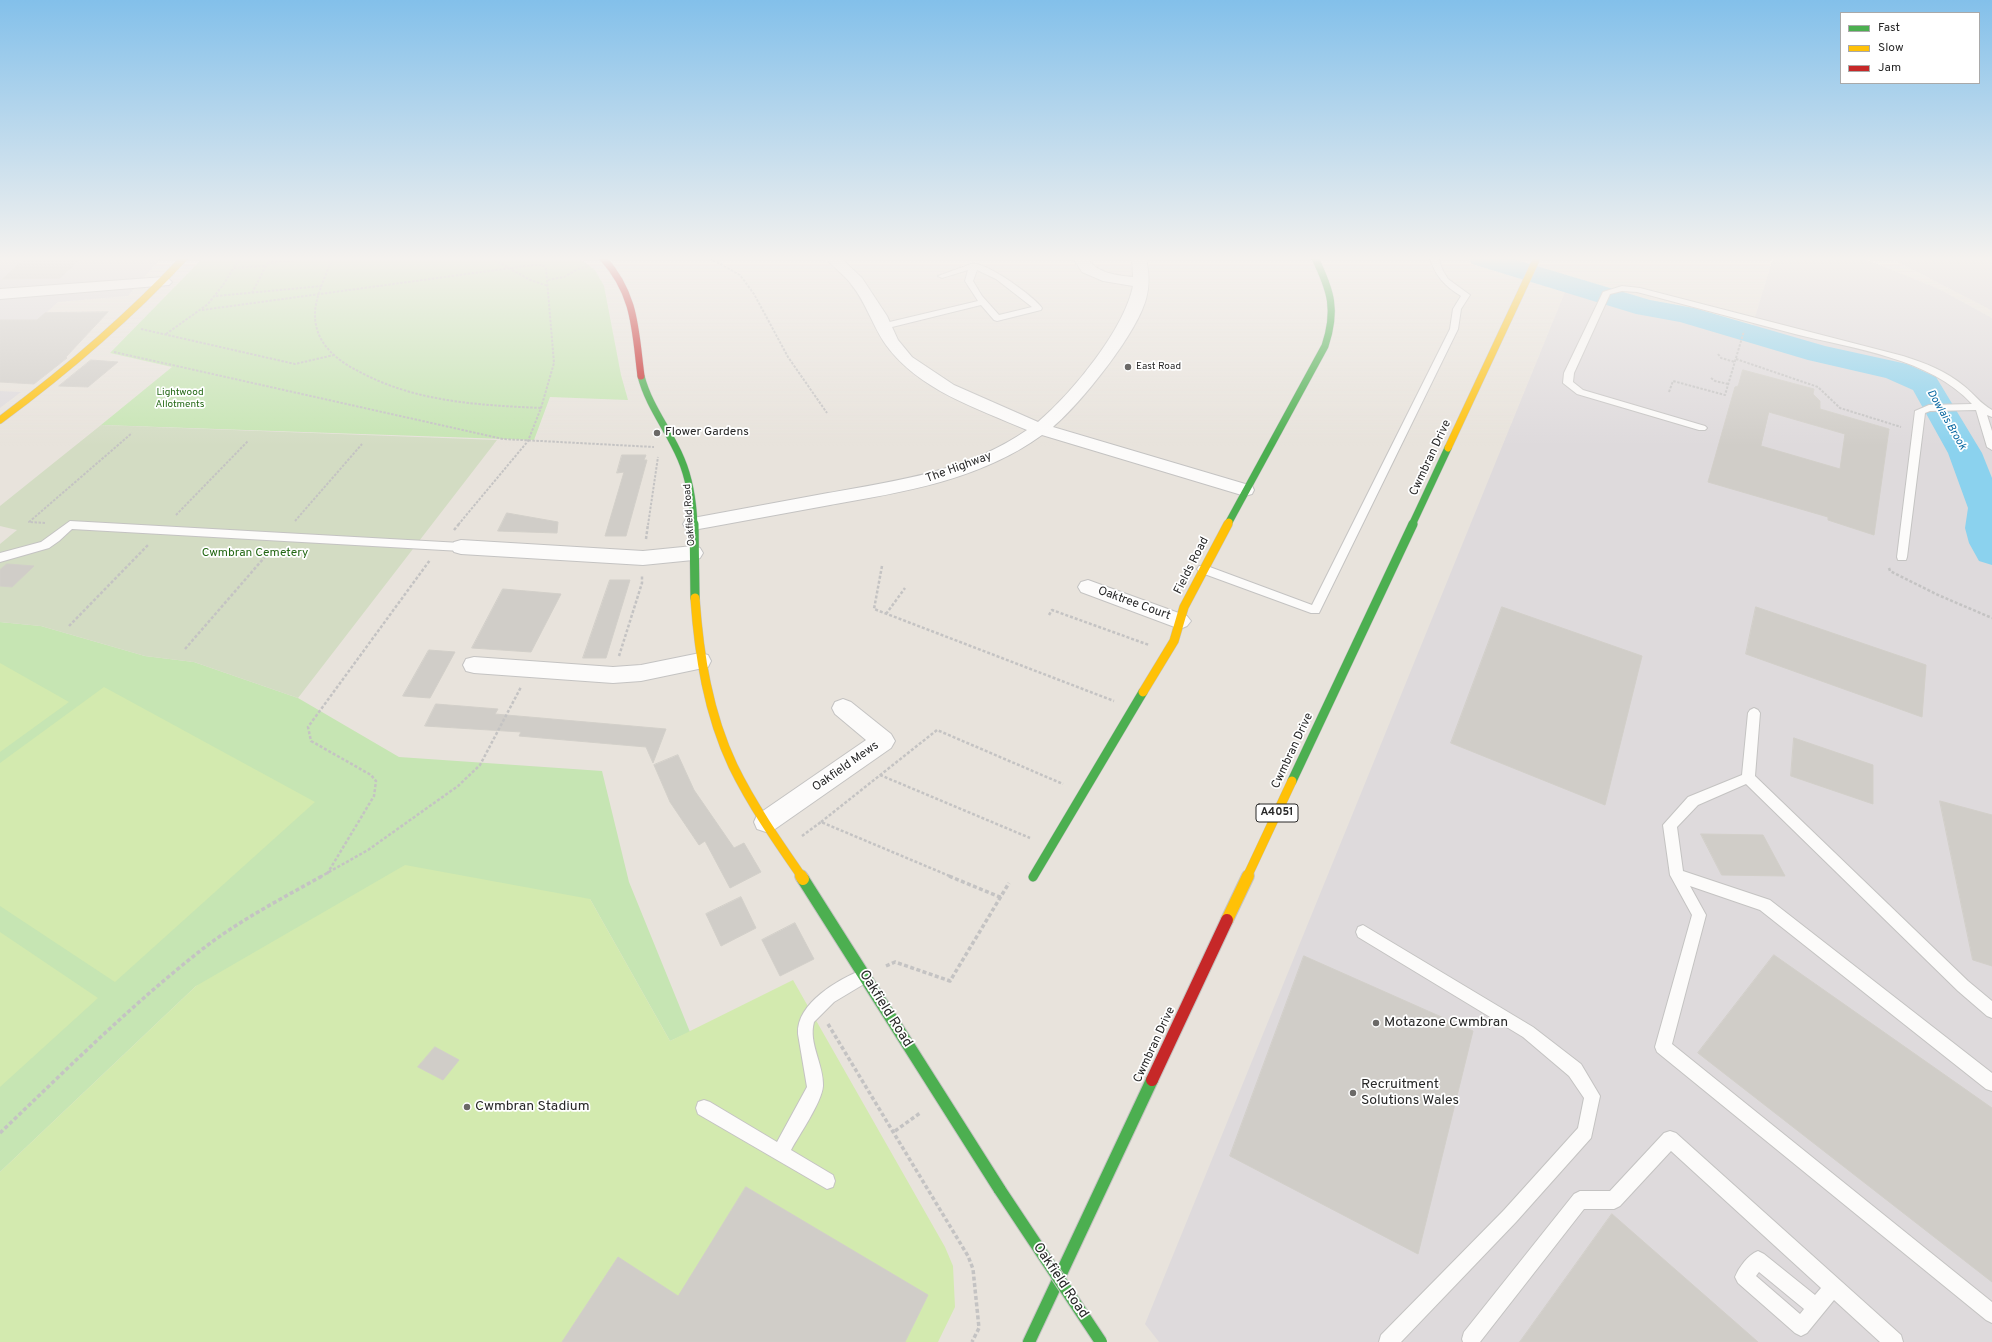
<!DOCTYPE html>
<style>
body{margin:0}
#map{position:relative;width:1992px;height:1342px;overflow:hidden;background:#e8e3dc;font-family:Overpass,sans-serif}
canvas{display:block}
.legend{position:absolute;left:1840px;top:12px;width:140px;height:72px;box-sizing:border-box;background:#fff;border:1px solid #a9a9a9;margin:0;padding:5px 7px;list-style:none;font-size:12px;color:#282828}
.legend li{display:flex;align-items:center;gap:8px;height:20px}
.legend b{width:20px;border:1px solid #a9a9a9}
</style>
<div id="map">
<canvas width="1992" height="1342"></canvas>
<ul class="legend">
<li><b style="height:5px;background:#4caf50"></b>Fast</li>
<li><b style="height:5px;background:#ffc107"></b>Slow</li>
<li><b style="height:5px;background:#c62828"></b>Jam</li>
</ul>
</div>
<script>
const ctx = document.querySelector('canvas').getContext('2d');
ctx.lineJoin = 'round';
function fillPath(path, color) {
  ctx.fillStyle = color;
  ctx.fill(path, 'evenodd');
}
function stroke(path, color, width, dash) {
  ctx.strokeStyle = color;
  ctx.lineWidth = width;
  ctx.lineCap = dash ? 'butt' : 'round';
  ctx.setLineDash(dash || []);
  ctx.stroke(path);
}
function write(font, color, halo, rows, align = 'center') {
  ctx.font = font + ' Overpass,sans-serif';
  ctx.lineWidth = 3.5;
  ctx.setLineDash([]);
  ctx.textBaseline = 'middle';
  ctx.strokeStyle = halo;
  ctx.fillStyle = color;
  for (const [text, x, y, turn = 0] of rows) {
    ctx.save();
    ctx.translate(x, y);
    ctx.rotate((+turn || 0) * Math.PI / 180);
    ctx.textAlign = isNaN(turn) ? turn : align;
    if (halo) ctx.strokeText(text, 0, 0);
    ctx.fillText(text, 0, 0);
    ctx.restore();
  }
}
fillPath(new Path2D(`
 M0 258H161L128 296 58 302 0 355Z
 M1773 258H1863L1941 290 1992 318V1342H1159L1145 1324 1567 287 1751 330Z
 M1890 258H1992V310H1991Z
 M0 391 21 392 0 408Z`), '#dedadc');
fillPath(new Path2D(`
 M203 258H579L595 270 604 286 621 375 628 400 550 397 534 440 101 425 172 367 110 353Z
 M0 622 41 626 145 656 194 662 298 698 399 757 602 771 629 882 690 1032 670 1041 590 899 196 986 0 1172Z`), '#c6e5b3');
fillPath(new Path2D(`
 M101 425 497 440 298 698 194 662 145 656 41 626 0 622V544L17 530 0 526V506Z`), '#d3dcc3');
fillPath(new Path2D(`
 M0 663 69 702 0 752Z
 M104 687 315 802 115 982 0 906V763Z
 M405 865 590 899 670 1041 793 980 945 1247 953 1266 955 1307 938 1342H0V1172L196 986Z
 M0 932 98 998 0 1087Z`), '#d3eaaf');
fillPath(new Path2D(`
 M1468 258H1510L1650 300 1694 308 1825 346 1907 364 1936 377 1982 453 1992 478V565L1979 561 1969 543 1965 528 1968 508 1948 453 1913 390 1886 378 1808 360 1680 322 1636 314 1472 264Z`), '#8bd2ee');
const building = new Path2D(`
 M26 258H81L60 278 3 279Z
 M108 312 66 357 67 358 34 384 0 382V320H37L45 313Z
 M91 360 118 362 88 387 59 386Z
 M1743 370 1814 389 1813 394 1820 401V409L1889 429 1874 535 1828 520V517L1708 482 1735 387 1738 386ZM1769 412 1845 434 1840 469 1761 446Z
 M622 455H646L644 460H647L626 536H605L624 472 617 473Z
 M507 513 558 522 557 533 498 531Z
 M7 564 34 566 12 587 0 586V570Z
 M610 580H630L606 658H583Z
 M503 589 561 594 531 652 472 648Z
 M1502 607 1642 656 1605 805 1451 743Z
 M1756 607 1926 665 1922 717 1746 654Z
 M429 650 455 652 430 698 403 696Z
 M436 704 498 709 495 714 666 729 653 763 646 747 519 736 521 732 425 726Z
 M1794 738 1873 765V804L1791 776Z
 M678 755 694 790 734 848 744 843 761 872 730 888 705 841 699 845 670 802 654 765Z
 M1940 801 1992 815V966L1973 960Z
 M1701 834 1763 835 1785 876 1722 875Z
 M741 897 756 928 721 946 706 914Z
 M795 923 814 959 780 976 762 940Z
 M1774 955 1992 1108V1282L1698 1053Z
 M1304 956 1473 1031 1418 1254 1230 1156Z
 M435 1047 459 1060 443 1080 418 1067Z
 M746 1187 928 1295 905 1342H562L618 1257 678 1296Z
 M1612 1214 1758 1342H1520Z`);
fillPath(building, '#d0cdc8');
stroke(building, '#d2cfc9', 1);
const lane = new Path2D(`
 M1430 258H1438L1443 271 1448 279 1470 295 1461 309 1458 329 1319 613H1311L1199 572 1197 569 1199 566H1207L1312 605 1450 329 1453 309 1461 296C1445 286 1435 276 1430 258Z
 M971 264C986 261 1033 296 1042 308L1041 310 997 321 994 320 981 305 884 329 880 326 881 324 978 301 965 281 968 270 942 278 938 276ZM977 270 996 279 1032 307 999 315 982 296 973 281Z
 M1622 286 1640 288 1903 356C1925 363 1946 371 1964 386 1974 394 1981 404 1992 410V417L1987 415 1992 431V450L1987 447 1976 410 1930 411 1925 413 1907 557 1906 560H1898L1897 557 1915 411 1929 405 1972 404C1930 358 1854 349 1795 334 1742 320 1690 306 1637 292L1622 291 1610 294 1574 373 1573 382 1583 390 1705 426 1707 428 1705 430H1699L1577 394 1563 383 1564 373 1603 292Z
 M70 521 461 543 466 547 461 551 72 529 59 541 49 548 0 562V553L41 542Z
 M1754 708 1758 710 1760 713 1755 776 1968 981 1992 1001V1018L1987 1016 1958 991 1746 784 1698 805 1677 827 1683 871 1770 900 1992 1073V1091L1986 1089 1760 910 1690 886 1706 915 1672 1044 1992 1302V1323L1986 1320 1657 1052 1655 1047 1692 915 1670 875 1663 825 1688 797 1742 775 1748 713 1750 710Z
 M1363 925 1533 1027 1581 1064 1600 1096 1591 1138 1516 1222 1401 1342H1379L1381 1335 1504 1210 1578 1128 1584 1098 1569 1076 1523 1037 1358 937 1356 932 1358 927Z
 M864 969 869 971 871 976 869 981 834 1002 814 1022C808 1043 824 1065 823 1086 822 1102 799 1135 791 1150L833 1175 835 1181 833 1187 827 1189 698 1114 696 1108 698 1102 704 1100 710 1102 777 1142 807 1087 798 1034C796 1003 839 979 864 969Z
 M1670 1131 1676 1133 1901 1335 1903 1342H1880L1834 1300 1807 1333 1801 1336 1795 1333 1738 1283 1735 1277C1739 1267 1748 1255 1758 1251L1764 1254 1815 1295 1821 1288 1671 1151 1620 1206 1614 1209H1584L1480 1342H1463L1462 1339 1464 1332 1574 1194 1580 1191H1610L1664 1133ZM1759 1272 1804 1309 1800 1314 1756 1276Z`);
const street = new Path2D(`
 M826 258H841L862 278 887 316 898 340 912 357 954 385 1038 422C1072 393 1124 330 1133 286L1103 281 1082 272 1073 258H1087C1098 274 1116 275 1133 277L1132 258H1146C1149 272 1150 285 1146 299 1136 335 1081 403 1053 427L1252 486 1254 490 1252 494 1245 496 1042 435C980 480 904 492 830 505 790 512 750 520 710 527L693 530 686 529 683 524 686 519 693 518C738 510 783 501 828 493 897 481 968 471 1027 430 976 408 919 390 886 345 873 327 866 302 851 284 844 274 833 268 826 258Z
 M164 277 169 279 172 282 169 285 0 299V289Z
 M461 540 643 551 693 546 700 548 703 553 700 558 693 560 643 565 461 554 454 552 451 547 454 542Z
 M1088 580 1187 616 1191 621 1187 626 1180 629 1081 592 1078 587 1081 582Z
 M700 653 708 655 711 661 708 667 641 681 613 683 474 673 466 671 463 665 466 659 474 657 613 667 641 665Z
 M843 699 851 702 891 734 895 741 891 748 775 829 766 832 757 829 754 822 757 815 866 740 835 714 832 708 835 702Z`);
const fastFar2 = new Path2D(`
 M641 376C649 407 669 430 681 459 690 480 693 502 694 525
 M1229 522 1325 346C1337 310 1331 291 1315 258
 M1412 525 1448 448`);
const fastFar1 = new Path2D(`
 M694 524 695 598
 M1292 781 1413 524
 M1033 877 1143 692`);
const fast = new Path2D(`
 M803 879 1000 1190
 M1029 1342 1152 1080`);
const slowFar2 = new Path2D(`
 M0 420C66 371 128 318 184 258
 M1448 448 1537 258
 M1228 525 1229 522`);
const slowFar1 = new Path2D(`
 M695 598C699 655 708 713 733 766 752 805 777 841 802 877
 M1143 692 1174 641 1184 607 1228 524
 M1247 877 1292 781`);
const slow = new Path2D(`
 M801 876 803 879
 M1227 920 1248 876`);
const jamFar1 = new Path2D(`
 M603 258C636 295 635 330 641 376`);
const jam = new Path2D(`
 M1152 1080 1227 920`);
stroke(lane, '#c4c3c2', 2);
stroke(street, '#c4c3c2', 2);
stroke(fastFar2, '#c4c3c2', 8);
stroke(fastFar1, '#c4c3c2', 10);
stroke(fast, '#c4c3c2', 14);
stroke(slowFar2, '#c4c3c2', 8);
stroke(slowFar1, '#c4c3c2', 10);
stroke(slow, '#c4c3c2', 14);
stroke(jamFar1, '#c4c3c2', 8);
stroke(jam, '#c4c3c2', 14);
stroke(new Path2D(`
 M332 258C325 279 311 303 316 325 320 347 340 362 358 371 415 402 477 405 541 408
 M491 258 530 280 548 286
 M710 258 740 275 754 294 788 357 827 413
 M267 263 318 258
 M234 268 265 266
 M548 280 564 277 578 269 589 266
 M252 293 270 258
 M216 296 322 286
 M202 310 533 265H542L546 268 554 363 541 408 528 441 458 525
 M141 329 295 364 334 355
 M166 334 208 304 223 285 240 258
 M114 352 503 439 654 447
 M1718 354 1721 358 1735 362
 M1736 359 1818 387 1840 408 1901 427
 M1711 378 1715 381 1728 384
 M1669 392 1673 381 1725 395 1744 331
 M176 515 248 441
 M295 521 362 444
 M45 523 29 522 132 433
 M648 525 658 457`), '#c4c3c3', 2, [2.5, 1.5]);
stroke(new Path2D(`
 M454 530 459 524
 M646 539 648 524
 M882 566 874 609 1114 701
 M1889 568 1890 571 1938 595 1992 618
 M886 614 905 588
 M1049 615 1052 610 1149 645
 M69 626 148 545
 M185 649 270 551
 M619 656 642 583V576
 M880 775 1030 838
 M821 822 937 730 1063 784
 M802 836 821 822 952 877
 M327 874 374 796 376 781 371 775 311 741 308 727 430 560
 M320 877 368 850 458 786 480 765 521 687`), '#c4c3c3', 2.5, [3, 2]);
stroke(new Path2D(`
 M949 876 1002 898
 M886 966 895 962 950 981 1009 883
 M828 1024 968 1256 973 1269 979 1328 972 1342
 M895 1131 920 1113
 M0 1133C65 1071 129 1007 200 951 238 921 281 899 322 876`), '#c4c3c3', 3.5, [4, 2.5]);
fillPath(lane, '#fcfbfa');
fillPath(street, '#fcfbfa');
stroke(fastFar2, '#4caf50', 7);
stroke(fastFar1, '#4caf50', 9);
stroke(fast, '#4caf50', 12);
stroke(slowFar2, '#ffc107', 7);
stroke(slowFar1, '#ffc107', 9);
stroke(slow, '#ffc107', 12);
stroke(jamFar1, '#c62828', 7);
stroke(jam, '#c62828', 12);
const fastBridge = new Path2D(`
 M1000 1190 1101 1342`);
stroke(fastBridge, '#c4c3c2', 14, []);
stroke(fastBridge, '#4caf50', 12);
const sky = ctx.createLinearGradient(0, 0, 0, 446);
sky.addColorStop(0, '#83c0ea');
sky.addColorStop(0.58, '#f5f2ef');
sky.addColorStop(1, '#f5f2ef00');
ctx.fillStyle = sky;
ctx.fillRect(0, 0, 1992, 446);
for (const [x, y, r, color] of [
 [1128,367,4,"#6b6967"],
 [657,433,4,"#6b6967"],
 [1376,1023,4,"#6b6967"],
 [1353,1093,4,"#6b6967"],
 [467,1107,4,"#6b6967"]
]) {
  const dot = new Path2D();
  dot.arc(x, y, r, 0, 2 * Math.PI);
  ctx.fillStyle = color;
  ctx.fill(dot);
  stroke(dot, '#fff', 1.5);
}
write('10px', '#282828', '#fff', [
 ["East Road",1136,367]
], 'left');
write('10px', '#246815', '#fff', [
 ["Lightwood",180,393],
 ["Allotments",180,405]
]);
write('10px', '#282828', '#fff', [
 ["Oakfield Road",690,515,-94]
]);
write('italic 11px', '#05659f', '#fff', [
 ["Dowlais Brook",1946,420,60]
]);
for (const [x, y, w] of [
 [1277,813,42]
]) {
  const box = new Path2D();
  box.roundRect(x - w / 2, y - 9, w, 18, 3);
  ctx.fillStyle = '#fff';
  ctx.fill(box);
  stroke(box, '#282828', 1);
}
write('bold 11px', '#282828', null, [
 ["A4051",1277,813]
]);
write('12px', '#282828', '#fff', [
 ["Flower Gardens",665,433]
], 'left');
write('12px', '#282828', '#fff', [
 ["Cwmbran Drive",1431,458,-65],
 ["The Highway",959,468,-20],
 ["Fields Road",1192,566,-63],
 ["Oaktree Court",1134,604,20],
 ["Cwmbran Drive",1293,751,-65],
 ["Oakfield Mews",846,767,-35],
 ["Cwmbran Drive",1155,1045,-65]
]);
write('12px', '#246815', '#fff', [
 ["Cwmbran Cemetery",255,554]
]);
write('14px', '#282828', '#fff', [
 ["Oakfield Road",885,1009,58],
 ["Oakfield Road",1060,1281,56]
]);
write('14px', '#282828', '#fff', [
 ["Motazone Cwmbran",1384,1023],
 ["Recruitment",1361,1085],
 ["Solutions Wales",1361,1101],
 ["Cwmbran Stadium",475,1107]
], 'left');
</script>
